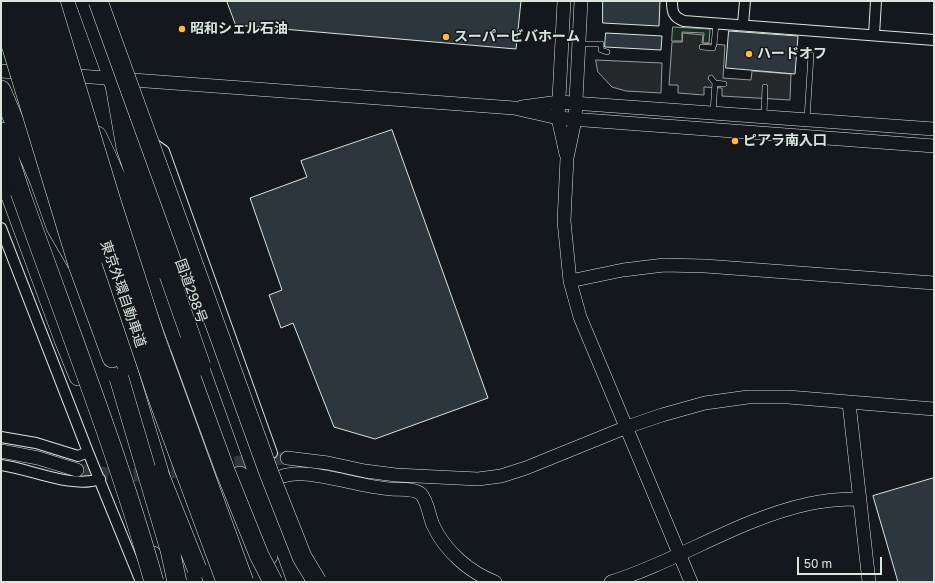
<!DOCTYPE html>
<meta charset="utf-8">
<style>
body{margin:0}
#map{position:relative;width:935px;height:583px;overflow:hidden;background:#14181c;font-family:"Golos Text",sans-serif}
canvas{display:block}
.frame{position:absolute;inset:0;border:2px solid #d8e6dc;pointer-events:none}
.scale{position:absolute;left:797px;top:557px;width:85px;height:18px;box-sizing:border-box;border:2px solid #d8e6dc;border-top:0;padding-left:5px;font-size:12px;line-height:14px;white-space:nowrap;color:#d8e6dc;-webkit-text-stroke:3px #14181c;paint-order:stroke}
</style>
<div id="map">
<canvas width="935" height="583"></canvas>
<div class="frame"></div>
<div class="scale">50 m</div>
</div>
<script>
const ctx = document.querySelector('canvas').getContext('2d');
ctx.lineJoin = 'round';
function fillPath(path, color) {
  ctx.fillStyle = color;
  ctx.fill(path, 'evenodd');
}
function stroke(path, color, width, dash) {
  ctx.strokeStyle = color;
  ctx.lineWidth = width;
  ctx.lineCap = dash ? 'butt' : 'round';
  ctx.setLineDash(dash || []);
  ctx.stroke(path);
}
function write(font, color, halo, rows, align = 'center') {
  ctx.font = font + ' "Golos Text","Noto Sans JP",sans-serif';
  ctx.lineWidth = 3;
  ctx.setLineDash([]);
  ctx.textBaseline = 'middle';
  ctx.strokeStyle = halo;
  ctx.fillStyle = color;
  for (const [text, x, y, turn = 0] of rows) {
    ctx.save();
    ctx.translate(x, y);
    ctx.rotate((+turn || 0) * Math.PI / 180);
    ctx.textAlign = isNaN(turn) ? turn : align;
    if (halo) ctx.strokeText(text, 0, 0);
    ctx.fillText(text, 0, 0);
    ctx.restore();
  }
}
const green = new Path2D(`
 M673 27 710 29 709 43H703L704 33 682 32V41H672Z`);
fillPath(green, '#1a2d24');
stroke(green, '#939e99', 1);
const parking = new Path2D(`
 M683 33 703 35 702 43 725 45 723 78 751 80 752 71 791 74 790 100 722 96V88L704 87V95L678 93V85H669L672 42H682Z
 M596 60 662 63 661 93 626 91 612 87 598 72Z`);
fillPath(parking, '#24282b');
stroke(parking, '#939e99', 1);
const building = new Path2D(`
 M227 1H521L516 49 236 25Z
 M603 1H660L659 26 603 23Z
 M729 31 798 36 795 74 726 68Z
 M606 33 662 36 661 50 605 47Z
 M392 130 488 398 375 439 334 427 293 323 281 328 269 295 282 290 250 198 307 177 301 161Z
 M934 478V582H898L873 496Z`);
fillPath(building, '#2c363c');
stroke(building, '#d8e6dc', 1);
stroke(new Path2D(`
 M216 466 246 461 287 458
 M77 470 125 476 192 470`), '#313739', 13, [13, 6]);
const service = new Path2D(`
 M580 44H601V50L607 52
 M714 45 716 23
 M702 47 713 48
 M711 78 715 83 713 112
 M715 83 724 84
 M764 116 765 87
 M807 119 811 55`);
const minor = new Path2D(`
 M672 1C672 12 673 17 684 21L934 40
 M743 24 745 1
 M874 35 876 1
 M150 141 164 151 272 453
 M1 228 88 452 141 582
 M1 437 36 443 78 456 88 452
 M1 465C31 469 72 489 100 479`);
const tertiary = new Path2D(`
 M564 1 558 118 566 154
 M581 1 575 120 567 158 564 221 570 281 580 317 691 582
 M1 71 27 73
 M65 75 514 108 558 118 934 146
 M522 107 559 102 934 129
 M570 281 623 270 664 265 705 266 934 283
 M849 403 869 582
 M1 451 38 458 77 470
 M287 458 328 463 365 471 396 475 478 479 501 476 526 468 627 427 662 415 705 403 748 397H788L934 409
 M280 477C288 474 295 473 304 474 333 476 362 487 391 489 400 490 414 488 421 494 428 502 429 516 433 525 445 551 469 572 495 582
 M611 582C678 561 739 519 808 504 825 500 842 499 859 499`);
const trunk = new Path2D(`
 M84 1 112 78 134 130 296 582
 M1 172 63 340 78 377
 M153 555 165 582`);
const motorway = new Path2D(`
 M112 78 115 85 126 148 169 275
 M1 90 40 182 56 227 78 265 112 358
 M1 132 20 192
 M97 136C130 204 154 276 180 347
 M94 257 164 489
 M240 476 268 556
 M184 553 193 582`);
stroke(service, '#d8e6dc', 6);
stroke(minor, '#d8e6dc', 12);
stroke(tertiary, '#d8e6dc', 14);
stroke(trunk, '#d8e6dc', 18);
stroke(motorway, '#d8e6dc', 20);
stroke(service, '#14181c', 5);
stroke(minor, '#14181c', 10);
stroke(tertiary, '#14181c', 13);
stroke(trunk, '#14181c', 17);
stroke(motorway, '#14181c', 19);
const motorwayBridge = new Path2D(`
 M14 1 94 257
 M33 1 105 242 160 404 226 582
 M50 1 112 204 155 337 244 582
 M98 1 269 473 302 557 317 582
 M1 12 78 265
 M20 192C66 322 117 450 154 582
 M169 275 201 366
 M180 347 226 473 259 555 273 582
 M119 378 170 550 177 582
 M159 474 197 569`);
stroke(motorwayBridge, '#d8e6dc', 20, []);
stroke(motorwayBridge, '#14181c', 19);
for (const [x, y, r, color] of [
 [182,29,4,"#ffb74d"],
 [446,37,4,"#ffb74d"],
 [749,54,4,"#ffb74d"],
 [735,141,4,"#ffb74d"]
]) {
  const dot = new Path2D();
  dot.arc(x, y, r, 0, 2 * Math.PI);
  ctx.fillStyle = color;
  ctx.fill(dot);
  stroke(dot, '#14181c', 1.5);
}
write('bold 14px', '#d8e6dc', '#14181c', [
 ["昭和シェル石油",190,29],
 ["スーパービバホーム",454,37],
 ["ハードオフ",757,54],
 ["ピアラ南入口",743,141]
], 'left');
write('14px', '#d8e6dc', '#14181c', [
 ["国道298号",191,291,70],
 ["東京外環自動車道",123,294,71]
]);
</script>
